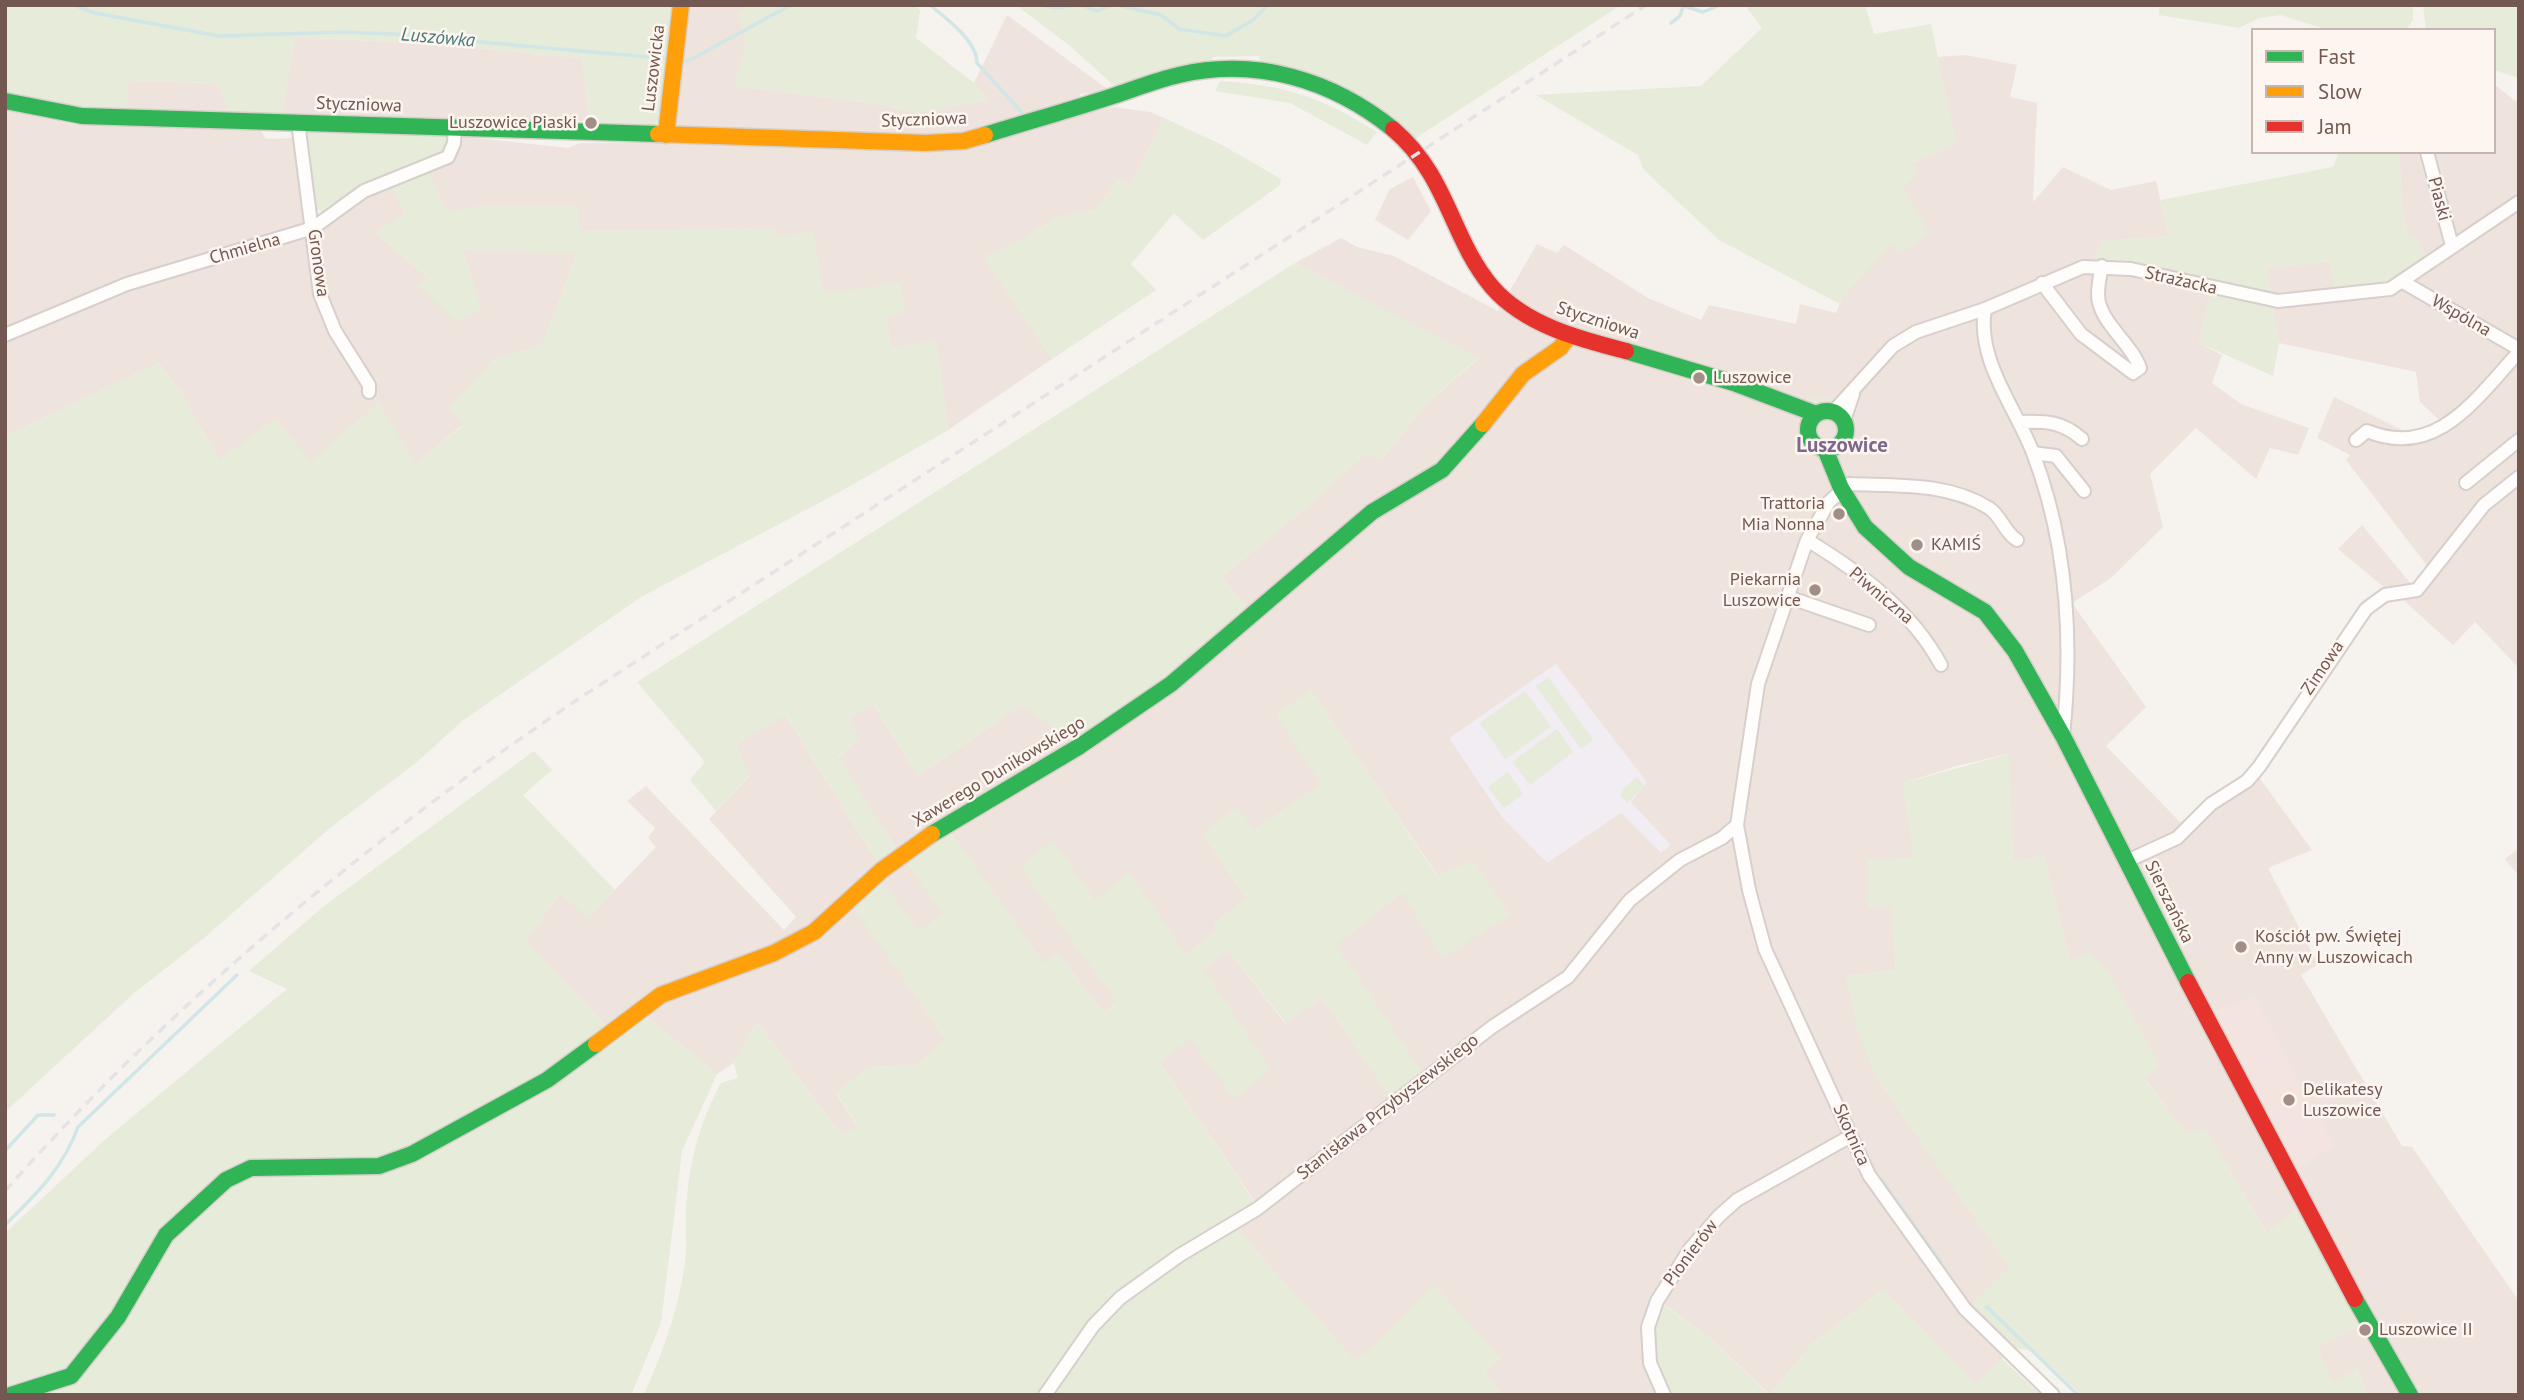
<!DOCTYPE html>
<meta charset="utf-8">
<style>
body{margin:0}
#map{position:relative;width:2524px;height:1400px;overflow:hidden;background:#f6f2ee;font-family:"PT Sans",sans-serif}
canvas{display:block}
.frame{position:absolute;inset:0;border:7px solid #725850;pointer-events:none}
.legend{position:absolute;left:2251px;top:28px;width:245px;height:126px;box-sizing:border-box;background:#fdf6f0;border:2px solid #c5b7b0;margin:0;padding:9px 12px;list-style:none;font-size:21px;color:#725850}
.legend li{display:flex;align-items:center;gap:14px;height:35px}
.legend b{width:35px;border:2px solid #c5b7b0}
</style>
<div id="map">
<canvas width="2524" height="1400"></canvas>
<div class="frame"></div>
<ul class="legend">
<li><b style="height:9px;background:#30b455"></b>Fast</li>
<li><b style="height:9px;background:#ff9f0a"></b>Slow</li>
<li><b style="height:9px;background:#e5322d"></b>Jam</li>
</ul>
</div>
<script>
const ctx = document.querySelector('canvas').getContext('2d');
ctx.lineJoin = 'round';
function fillPath(path, color) {
  ctx.fillStyle = color;
  ctx.fill(path, 'evenodd');
}
function stroke(path, color, width, dash) {
  ctx.strokeStyle = color;
  ctx.lineWidth = width;
  ctx.lineCap = dash ? 'butt' : 'round';
  ctx.setLineDash(dash || []);
  ctx.stroke(path);
}
function write(font, color, halo, rows, align = 'center') {
  ctx.font = font + ' "PT Sans",sans-serif';
  ctx.lineWidth = 5;
  ctx.setLineDash([]);
  ctx.textBaseline = 'middle';
  ctx.strokeStyle = halo;
  ctx.fillStyle = color;
  for (const [text, x, y, turn = 0] of rows) {
    ctx.save();
    ctx.translate(x, y);
    ctx.rotate((+turn || 0) * Math.PI / 180);
    ctx.textAlign = isNaN(turn) ? turn : align;
    if (halo) ctx.strokeText(text, 0, 0);
    ctx.fillText(text, 0, 0);
    ctx.restore();
  }
}
fillPath(new Path2D(`
 M686 5H751L739 13 746 42 735 86 880 104 915 113 988 100 974 83 1007 15 1110 91 1080 94V96L984 131 950 137 672 131Z
 M295 37 437 44 582 58 589 120 546 124 281 116Z
 M1966 55 2017 65 2010 97 2037 103 2033 202 2063 167 2111 190 2156 181 2169 236 2102 241 2095 259 2118 260 2214 281 2199 343 2222 355 2212 383 2241 404 2309 428 2298 455 2270 448 2256 479 2196 428 2150 474 2163 527 2111 578 2072 603 2146 707 2106 746 2181 823 2216 792 2253 769 2312 850 2268 868 2318 964 2301 975 2402 1146 2412 1147 2519 1301V1395H2367L2357 1369 2333 1384 2317 1347 2362 1324 2298 1208 2267 1234 2205 1129 2187 1136 2145 1079 2070 962 2044 856 2013 861 2008 754 1957 766 1903 783 1914 858 1868 860 1892 906 1896 970 1847 976 1877 1078 2010 1268 2013 1348 1976 1385 1883 1290 1812 1344 1770 1395 1710 1338 1655 1298 1645 1322 1642 1345 1646 1369 1668 1395H1502L1484 1373 1500 1358 1381 1340 1355 1361 1228 1220 1255 1202 1159 1062 1189 1039 1204 968 1228 950 1285 1023 1322 997 1392 1099 1423 1075 1335 945 1402 892 1438 876 1311 690 1277 715 1322 784 1255 830 1203 834 1247 899 1214 924 1217 930 1185 956 1130 874 1116 1002 1104 1014 1058 954 1044 964 947 828 905 859 944 914 919 932 879 879 853 905 946 1040 917 1065 870 1067 836 1093 858 1127 842 1136 757 1022 734 1063 717 1074 640 1012 613 1033 525 941 560 893 589 917 656 847 648 838 655 828 627 801 646 786 784 930 796 917 709 819 749 776 736 744 785 714 880 866 898 852 837 758 859 739 847 720 873 703 918 776 1021 705 1249 610 1221 577 1302 511 1367 452 1381 459 1429 401 1478 359 1295 263 1341 238 1357 247 1394 256 1498 311 1537 244 1557 253 1564 245 1648 298 1701 320 1709 305 1796 324 1800 304 1836 313 1844 295 1892 243 1902 187 1912 163 1956 143 1937 57Z
 M128 81 217 83 230 112 128 111Z
 M2494 84 2515 101 2519 99V668L2475 622 2453 645 2401 598 2385 588 2338 549 2362 525 2412 585 2428 567 2346 460 2350 455 2317 438 2334 397 2413 435 2441 422 2420 402 2416 372 2279 343 2266 268 2330 261 2335 288 2408 240 2402 205 2399 152H2494Z
 M1114 107 1150 112 1164 118 1131 185 1118 180 1095 210 1056 218 1023 239 984 257 1052 359 948 430 936 341 891 348 886 315 824 293 776 236 774 229 579 231 577 205H486L446 213 424 161 449 135 568 148 580 143H666L920 150Z
 M5 110 75 125 260 130 266 139 296 138 308 223 360 186 387 175 405 214 376 233 430 279 418 285 481 309 462 249 577 253 543 344 491 362 462 425 415 466 219 460 181 393 159 363 5 437Z
 M1413 177 1431 211 1408 240 1375 220 1390 189Z
 M2519 848V876L2505 859Z`), '#eee4dd');
fillPath(new Path2D(`
 M2254 996 2334 1146 2295 1172 2213 1012Z`), '#f3e4e0');
fillPath(new Path2D(`
 M1556 664 1647 782 1631 802 1671 845 1661 853 1621 813 1547 863 1501 816 1449 738Z`), '#f2ecf3');
fillPath(new Path2D(`
 M5 5H674L661 116 654 128 600 125 589 120 582 58 437 44 295 37 281 116 230 112 217 83 128 81V111L80 109 5 96Z
 M751 5H915L920 10 916 38 974 83 989 100 915 113 880 104 734 86 746 42 739 13Z
 M1016 5H1621L1414 139C1368 104 1321 65 1260 62L1259 56 1213 57 1212 63 1118 89 1070 46Z
 M1745 5H1865L1874 34 1931 24 1956 143 1912 163 1918 175 1903 187 1929 233 1901 253 1892 244 1844 295 1840 304 1719 240 1643 169 1638 155 1536 95 1701 86 1762 28Z
 M2159 5H2413V20L2406 30H2328L2281 15 2259 18 2239 28 2159 15Z
 M2423 5H2519V78L2494 70V30H2426Z
 M1220 81C1289 86 1318 96 1377 132L1367 145 1290 103 1215 91Z
 M1164 118 1222 145 1281 179 1280 185 1203 240 1174 213 1131 264 1156 290 1052 359 983 257 1023 239 1056 218 1095 210 1118 179 1131 185Z
 M302 131 449 135 450 145 445 152 424 161 446 212 486 205H578L580 231 774 229 777 236 813 231 824 293 900 283 906 312 886 316 891 348 936 340 948 430 834 495 641 597 462 721 417 762 330 828 204 938 133 994 5 1112V437L159 363 181 393 219 460 275 419 311 461 379 402 415 465 462 426 449 408 491 362 543 344 577 254 462 250 482 310 456 322 418 285 429 278 376 233 405 214 387 175 360 186 324 213 312 206Z
 M2339 152H2399L2402 205 2408 239 2416 237 2426 256 2388 284 2334 288 2330 261 2266 268 2279 343 2273 376 2199 343 2214 281 2118 260 2094 259 2102 241 2169 236 2161 200 2333 167Z
 M1295 263 1478 358 1429 401 1381 459 1366 453 1302 511 1221 577 1249 610 1171 678 1075 743 1021 705 918 776 874 704 848 719 860 739 838 756 898 853 880 866 786 715 736 744 749 775 716 811 690 780 705 762 637 682Z
 M1832 398 1839 401 1818 410 1800 399Z
 M1548 677 1593 740 1581 749 1536 686Z
 M1311 689 1437 876 1473 860 1510 915 1442 958 1402 892 1336 945 1423 1075 1392 1100 1322 997 1286 1023 1228 950 1204 969 1270 1069 1235 1099 1190 1039 1159 1062 1255 1203 1229 1221 1355 1360 1381 1340 1434 1284 1500 1358 1484 1373 1502 1395H644C664 1349 680 1306 686 1255 687 1243 685 1230 686 1218 687 1170 698 1125 721 1083L738 1078 734 1063 757 1022 842 1136 858 1126 836 1092 870 1067 917 1065 946 1040 852 905 879 878 919 931 943 915 904 859 947 827 1044 963 1057 953 1104 1014 1116 1002 1021 868 1052 840 1095 900 1130 873 1186 955 1217 930 1214 924 1247 899 1202 833 1237 807 1255 830 1321 784 1276 715Z
 M1525 691 1551 727 1505 759 1480 723Z
 M1557 729 1573 752 1530 785 1512 762Z
 M534 751 552 770 523 795 615 890 589 918 560 893 525 941 613 1033 640 1012 717 1074 682 1151 661 1323 631 1395H5V1233L109 1136 287 989 249 971 324 906Z
 M2009 754 2013 861 2044 855 2070 962 2089 951 2112 978 2159 1063 2145 1080 2187 1135 2205 1128 2266 1233 2299 1208 2362 1324 2317 1347 2333 1383 2357 1369 2367 1395H2082L2034 1351 2013 1348 1972 1303 2009 1267 1877 1078 1858 1033 1846 976 1896 970 1892 906 1868 908V859L1913 858 1903 783Z
 M1508 772 1523 794 1504 808 1488 787Z
 M1637 777 1644 786 1627 803 1621 796 1622 790Z
 M1883 1290 1976 1385 2002 1359 2041 1395H1770L1812 1344Z
 M1658 1301 1710 1338 1769 1395H1668L1650 1349Z`), '#e6ebda');
stroke(new Path2D(`
 M74 5 95 13 219 36 344 32 392 34 670 59
 M930 5C946 18 977 41 977 63L1025 116
 M1040 5 1056 8 1078 5
 M1081 5 1097 11 1112 5
 M1118 5 1161 15 1179 29 1226 36 1253 20 1268 5
 M1681 5 1703 12 1720 5
 M1671 23 1680 16 1683 7
 M678 60 688 61 791 5
 M5 1151 38 1115H54
 M1880 1178 1941 1262
 M5 1225C37 1193 62 1170 78 1127L237 975
 M1987 1307 2078 1395`), '#d1e6e6', 3.5);
const street = new Path2D(`
 M298 122 320 294 335 331 369 385V392
 M2427 152 2452 246
 M2403 282 2519 349
 M2042 283 2081 334 2133 373 2140 368C2131 342 2098 322 2098 294 2098 285 2100 275 2102 266
 M1985 309C1976 360 2016 408 2033 453 2067 542 2073 641 2063 736
 M5 335 127 284 313 228 364 191 448 157 454 143 455 127
 M1833 412 1893 346 1916 332 1985 309 2083 267 2131 269 2278 301 2390 289 2519 202
 M1844 420 1853 394
 M2019 422C2045 421 2062 421 2082 439
 M2356 440 2367 431C2437 460 2477 397 2519 352
 M2033 453 2056 456 2084 491
 M2466 483 2519 440
 M1807 540C1860 572 1912 611 1941 665
 M2017 540C2004 532 2002 517 1989 508 1947 482 1896 486 1849 484L1829 502 1807 540 1758 684 1737 825 1749 890 1765 949 1869 1175 1965 1309 2053 1395
 M1788 597 1869 625
 M2127 861 2177 838 2211 804 2247 781 2259 767 2366 609 2385 595 2417 590 2484 505 2519 477
 M1045 1395 1093 1326 1120 1298 1180 1255 1257 1209 1492 1027 1568 977 1630 900 1680 860 1722 838 1737 825
 M1664 1395 1650 1363 1648 1327 1657 1301 1690 1249 1719 1216 1737 1200 1849 1137`);
const fast = new Path2D(`
 M5 101 82 116 658 134
 M985 135C1027 122 1070 110 1113 96 1135 89 1156 80 1179 75 1257 57 1332 80 1393 129
 M1626 351 1734 383 1816 414
 M1808 430a19 19 0 1 1 38 0a19 19 0 1 1-38 0Z
 M1825 449 1841 488 1865 527 1909 567 1985 612 2015 651 2063 736 2188 982
 M932 834 1080 746 1171 684 1372 512 1442 470 1483 424
 M2355 1299 2410 1395
 M11 1395 71 1376 118 1317 166 1235 226 1180 251 1168 379 1166 412 1154 547 1080 596 1044`);
const slow = new Path2D(`
 M658 134 926 143 964 141 985 135
 M666 135 681 5
 M1483 424 1523 374 1560 348 1570 335
 M596 1044 661 995 774 953 814 932 882 870 932 834`);
const jam = new Path2D(`
 M1393 129C1449 177 1450 237 1492 287 1525 325 1579 339 1626 351
 M2188 982 2355 1299`);
stroke(street, '#d6cfcc', 16);
stroke(fast, '#d6ceca', 19);
stroke(slow, '#d6ceca', 19);
stroke(jam, '#d6ceca', 19);
stroke(street, '#fefdfc', 12);
stroke(fast, '#30b455', 16);
stroke(slow, '#ff9f0a', 16);
stroke(jam, '#e5322d', 16);
stroke(new Path2D(`
 M5 1191C175 999 374 835 586 694L1646 5`), '#e5e3e6', 3.5, [10, 7]);
for (const [x, y, r, color] of [
 [591,123,7,"#a08e87"],
 [1699,378,7,"#a08e87"],
 [1839,514,7,"#a08e87"],
 [1917,545,7,"#a08e87"],
 [1815,590,7,"#a08e87"],
 [2241,947,7,"#a08e87"],
 [2289,1100,7,"#a08e87"],
 [2365,1330,7,"#a08e87"]
]) {
  const dot = new Path2D();
  dot.arc(x, y, r, 0, 2 * Math.PI);
  ctx.fillStyle = color;
  ctx.fill(dot);
  stroke(dot, '#fdf6f0', 2.5);
}
write('18px', '#725850', '#fdf6f0', [
 ["Luszowicka",654,68,-83],
 ["Styczniowa",359,105,2],
 ["Styczniowa",924,120,-2],
 ["Piaski",2439,199,75],
 ["Chmielna",245,249,-16],
 ["Gronowa",318,263,82],
 ["Strażacka",2181,281,13],
 ["Wspólna",2461,316,30],
 ["Styczniowa",1598,321,18],
 ["Piwniczna",1881,596,40],
 ["Zimowa",2323,668,-56],
 ["Xawerego Dunikowskiego",999,772,-31],
 ["Sierszańska",2169,902,64],
 ["Stanisława Przybyszewskiego",1388,1107,-38],
 ["Skotnica",1851,1135,66],
 ["Pionierów",1691,1253,-53]
]);
write('18px', '#725850', '#fdf6f0', [
 ["Luszowice Piaski",577,123,"right"],
 ["Luszowice",1713,378],
 ["Trattoria",1825,504,"right"],
 ["Mia Nonna",1825,525,"right"],
 ["KAMIŚ",1931,545],
 ["Piekarnia",1801,580,"right"],
 ["Luszowice",1801,601,"right"],
 ["Kościół pw. Świętej",2255,937],
 ["Anny w Luszowicach",2255,958],
 ["Delikatesy",2303,1090],
 ["Luszowice",2303,1111],
 ["Luszowice II",2379,1330]
], 'left');
write('italic 19px', '#497a7b', '#fdf6f0', [
 ["Luszówka",438,38,5]
]);
write('bold 21px', '#7c688d', '#fdf6f0', [
 ["Luszowice",1842,446]
]);
</script>
